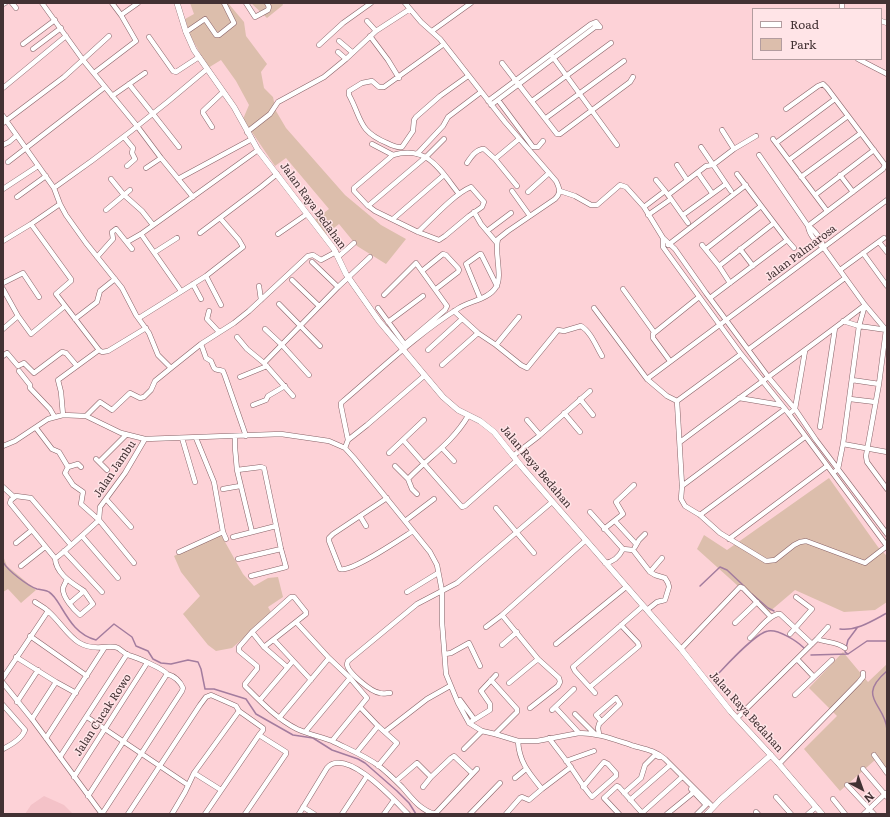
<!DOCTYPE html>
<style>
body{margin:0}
#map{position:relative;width:890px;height:817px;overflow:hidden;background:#fdd2d7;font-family:Literata,serif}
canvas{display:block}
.frame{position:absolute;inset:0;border:4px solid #423133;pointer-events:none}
.legend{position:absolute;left:752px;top:8px;width:130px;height:52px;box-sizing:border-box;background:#ffe4e7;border:1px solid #b39c9f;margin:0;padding:5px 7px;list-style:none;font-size:12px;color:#423133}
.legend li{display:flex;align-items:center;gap:8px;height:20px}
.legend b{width:20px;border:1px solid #b39c9f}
.north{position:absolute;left:842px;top:769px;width:40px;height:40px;-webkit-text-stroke:3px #ffe4e7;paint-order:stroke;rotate:139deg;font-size:11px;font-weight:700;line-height:16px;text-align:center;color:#423133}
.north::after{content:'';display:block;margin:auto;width:14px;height:18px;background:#423133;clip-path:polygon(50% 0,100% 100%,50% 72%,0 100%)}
</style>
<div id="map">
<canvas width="890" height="817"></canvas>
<div class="frame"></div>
<ul class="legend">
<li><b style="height:5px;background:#fff"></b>Road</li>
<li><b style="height:11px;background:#dcbeac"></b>Park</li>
</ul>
<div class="north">N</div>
</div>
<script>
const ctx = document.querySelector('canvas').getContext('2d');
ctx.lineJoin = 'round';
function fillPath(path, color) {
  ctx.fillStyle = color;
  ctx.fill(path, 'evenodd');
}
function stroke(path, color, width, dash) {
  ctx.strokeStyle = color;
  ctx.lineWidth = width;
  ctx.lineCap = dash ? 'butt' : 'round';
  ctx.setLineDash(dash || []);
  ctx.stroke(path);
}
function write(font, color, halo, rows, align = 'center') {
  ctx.font = font + ' Literata,serif';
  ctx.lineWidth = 3;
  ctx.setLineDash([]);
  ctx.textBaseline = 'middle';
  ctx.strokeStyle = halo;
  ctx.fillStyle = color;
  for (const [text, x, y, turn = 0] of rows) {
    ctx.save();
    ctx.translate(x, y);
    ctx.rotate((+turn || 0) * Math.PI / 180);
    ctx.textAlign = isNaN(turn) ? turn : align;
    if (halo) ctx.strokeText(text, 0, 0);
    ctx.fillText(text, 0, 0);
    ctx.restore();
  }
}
fillPath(new Path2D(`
 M44 796 64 805 73 814H25L31 805Z`), '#f4c2c8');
fillPath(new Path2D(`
 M190 3H228L244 22 246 36 267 64 261 72 264 88 273 97 276 111 286 128 345 195 381 225 406 239 386 264 357 246 339 224 325 235 313 221 329 209 286 158 275 166 243 119 249 105 236 81 221 60 208 68 190 35 185 19 194 14Z
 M251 3H282L283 5 267 18Z
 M829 478 878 547 887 556V602L875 610 844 612 795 590 768 613 697 549 704 535 727 550Z
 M220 533 243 574 254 586 268 578 278 577 283 597 268 607 272 614 232 648 216 651 208 645 183 614 200 596 181 572 174 556Z
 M3 556 7 566 36 590 21 603 8 589 3 592Z
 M843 652 868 682 887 664V775L875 760 840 791 804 749 837 716 809 688Z`), '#dcbeac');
stroke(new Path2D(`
 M3 562C8 571 28 586 37 589 41 590 46 590 49 592 54 595 58 602 61 607 70 622 78 635 96 640L114 624 132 637 136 646 148 651 153 659 161 663 171 664 188 660 198 662 201 669 205 689H214L246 699 256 714 293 735 313 738 332 750 358 759 365 763 397 791 409 803 416 814
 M700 586 720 567 727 570 744 586
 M752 594 768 608 774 611
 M840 629C857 631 872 621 887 613
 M848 654 845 652 848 640 857 628
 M811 655 848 654 867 641H887
 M887 671C855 698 886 704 887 730
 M715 677C725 667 755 633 768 631 778 629 797 641 804 648`), '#a37c9e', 1.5);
const minor = new Path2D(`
 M12 3 16 8
 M42 3 83 60 137 126 161 158 193 197
 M112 3 121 15
 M246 3 255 17 268 10 269 7 267 3
 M3 4 5 3
 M842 9V3
 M367 21 376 31
 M881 21 887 23
 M432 31 471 3
 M186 32 205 19 216 35H219L234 23 224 3
 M370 36 388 60 399 78
 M149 37 173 71 176 72 199 57
 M339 41 352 52
 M23 44 55 20
 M444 44 384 87H379L372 81 362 83 349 91V95C362 119 358 131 387 143 391 145 397 148 402 147L413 131 414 120 416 117 440 96 468 76
 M319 45 343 23 371 3
 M33 49 61 28
 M338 52 346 59
 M552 56 617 145
 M858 59 887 74
 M502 63 557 134H560L630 82 633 77
 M94 73 136 41 121 15 138 3
 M129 84 153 114
 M3 88 66 36
 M112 96 145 73
 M498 100 533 147H538L543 141
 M488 101 591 24 596 22 600 27
 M532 101 611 43
 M491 105 595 27H600
 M786 109 818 86 823 84 827 88 885 165 883 169 808 226
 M153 114 179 147
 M3 116 54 188 60 204 66 215 86 243 122 288 136 315 149 333 158 355 171 368 201 344 234 323 249 311 308 256 313 255 321 260 336 252
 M546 118 624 61
 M3 123 64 77 109 36
 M212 127 203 113V111L223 92
 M722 130 734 149
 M247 132 270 114 278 102 324 77 346 59 376 31 410 9
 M124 137 133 148 132 153 135 159 127 166
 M773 139 827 211
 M776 143 835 99
 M372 144 393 155
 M3 145 9 142 16 136
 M701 147 731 191
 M417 154 443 126 448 117 481 92
 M759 155 808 226C809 234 816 243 823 247L865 305 886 330 879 384 866 456 867 462 887 489
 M495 159 517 186
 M789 160 848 116
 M8 162 105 87
 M467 163C471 157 476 149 484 149L495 159 519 139
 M677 165 687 180
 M146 168 161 158
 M698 173 712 193
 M840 175 853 192
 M801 177 861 133
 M111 179 124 195 130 190
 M178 179 252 139
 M656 180 665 191
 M54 188C107 151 158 111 207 69
 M3 189 38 166
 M512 191 530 216
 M560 191 575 196 591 205H597L620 185 626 187 644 207 663 238 675 249 706 293 769 378 795 409 816 440 887 534
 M528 192 549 173
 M668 195 706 166 713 165 734 149 756 136
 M815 195 874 150
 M17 197 46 176
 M671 199 688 223
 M60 204 31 224 71 279V281L56 294 99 350 102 352 108 351 146 328
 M368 206 427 156 444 139
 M644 207 665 191 671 199 648 215
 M106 210 124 195 142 211 153 225
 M474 212 481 224 497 243
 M683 215 726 184
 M393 219 444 175
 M808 226C815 230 822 240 823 247
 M487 231 511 213
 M418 232C432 219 454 194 471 187L484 202 482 207 469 216 445 236 439 240 418 232 375 211 367 205 354 191V188L393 155C428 145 440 170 459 194
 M200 233 261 187 277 174
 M141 234 181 291
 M278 234 307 214
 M663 238V247L668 254 741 354 789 414 887 546
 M787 240 794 248
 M3 241 31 224
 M127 242 141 234 258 150
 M879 242 887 252
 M668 245 746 185
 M702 245 719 266 730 283
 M706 249 761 206
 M740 249 753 266
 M155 252 177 238
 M863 253 887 286
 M97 257 113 239 112 232 116 229 132 249
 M338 257 354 243
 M312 262 338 287
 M719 266 774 223
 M840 270 884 238
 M422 271 443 254 446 255 458 268 459 270 458 272 436 289
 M206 276 221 305
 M292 280 319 306
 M3 283 23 273 39 297
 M193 284 201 299
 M259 286 261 300
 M3 289 18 316 31 334 65 306
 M623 289 654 332
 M384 295 416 263 447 306 445 310 405 344
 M480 298 466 264 480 254H481L497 286
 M710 298 787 240 737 174
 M279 304 320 346
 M378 308 406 346
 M594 308 647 379 667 396 677 401 682 486 681 499 685 506 700 515 720 533 766 561 775 560 794 545 800 542 806 541 865 563 887 546
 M209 311 207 319 219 332
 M454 311 478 333 496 345 519 317
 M139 318 206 276 243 247 239 240 220 218
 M75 319 97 302 100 291 115 279
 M843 321 859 326 887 330
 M388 322 423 296
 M3 329 18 316
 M265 329 282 345 309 375
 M237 337 247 349 264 363 338 287 370 257
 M201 344 206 358 211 361C216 373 214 368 223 371L225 376 246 436
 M496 345 521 365 527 368 558 330 564 331 581 326C591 332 596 346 602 356
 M749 349 845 278
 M428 350 462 319
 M3 356 7 353 18 366 24 363 34 373 62 352 66 353 77 366
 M670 361 653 338V334L699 297
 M264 363 293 396
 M442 365 478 333
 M19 371 30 385V388L50 409 54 416
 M240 377 267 366
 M647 379 887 200
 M852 380 879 384
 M739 398 781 405
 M580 399 593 415
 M850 399 875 402
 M677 401 741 354
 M253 405 266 400 268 396 285 386
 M564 413 580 432
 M789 414 795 409 805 351
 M63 415 61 392 58 380 99 350
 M86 416 100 402 112 410 130 393 140 398 144 397 151 390 155 381 171 368
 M820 427 835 328
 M36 428 52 449 59 452 68 467
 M540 435 590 391
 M235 436V448L237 470 261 467 264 468 281 549 286 567 251 576
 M182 438 195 482
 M196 438 214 482 223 532
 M348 440 367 425 424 376
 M404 441 462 507 465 506 516 461
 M680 442C741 396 804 352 865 305L859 326 843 444 838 469 833 473
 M843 444 887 452
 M3 446 15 441 48 419 63 415 86 416 121 433 145 439 281 434 329 441 345 448 354 458 430 552 437 565 442 591V622L446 674 458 703 469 723 482 731 495 734 518 741H537L579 733C599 733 615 740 634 746 645 749 656 751 665 759L713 807
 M345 448 348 440 341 406V403C379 371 417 334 459 308 470 301 489 299 496 287 503 276 494 253 498 239L508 231 555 199C561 193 560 189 556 181L505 122 440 39 421 22 405 3
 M442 448 454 461
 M389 453 424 420
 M513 456 539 436V434L527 420
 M96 459 107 470
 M99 462 126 435
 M395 466 408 479
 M81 467 78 464 68 467 65 473 73 485 83 492 81 504 99 520 134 563
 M237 470 252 532
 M682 486 785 409
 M3 487 14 497
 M223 489 240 486
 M417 494 412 489 408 479C429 457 452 443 468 416
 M387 498 333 534 329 538V541L340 569C351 573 402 538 413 531
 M106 499 131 527
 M496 508 534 553
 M590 512 623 549
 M700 515 805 437
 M360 516 366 526
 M405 521 434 499
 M615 521 636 544
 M604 529 623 514 616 502 634 485
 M82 536 118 578
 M233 537 276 526
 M729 539 827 466
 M16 543 32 530
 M71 545 31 498 16 496 11 500 10 503 54 557 56 558C71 546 85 533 99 520L100 507 125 473 145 439
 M635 547 639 540 645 534
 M64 551 102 592
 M179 552 223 532 226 539
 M55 558C56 574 72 583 84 591L70 603
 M238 559 281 549
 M605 563C614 562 619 557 623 549L633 550 650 572 655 575 665 578 668 583 669 587 665 600 657 602 647 610
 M21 566 45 547
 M650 572 662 558
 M67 579C66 582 64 585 63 588 62 597 74 610 80 615L93 604 84 591
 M407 592 438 573
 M35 602C39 605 44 607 48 611 68 629 73 651 105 647
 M296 622 329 658
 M735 623 757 602
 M486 627 502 615
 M252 632 264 647 287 667
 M790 634 812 609 796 597
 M30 636 87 676
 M750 638C757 632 770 613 780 614L812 644
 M817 639C827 643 836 641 845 648
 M274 640 311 680
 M556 644 626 587
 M502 645 517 632
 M264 647 306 614V612L294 597H291L252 632 239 647V651L257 666V669L245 684V686C261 702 277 719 297 729 308 734 321 737 332 741
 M681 649 740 587 743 588 771 617
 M445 654 451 653 469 643 480 666
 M16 657 56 682 76 693
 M797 659 814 677
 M3 678 48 611
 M491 680 517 709V712L495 734
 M3 683 32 719 102 814
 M509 683 538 659 502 615 585 541
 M590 687 639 646 638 643 621 625
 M390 693C387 693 383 694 380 693 371 692 347 672 347 664L348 661 417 604 457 583 552 502
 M595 693 575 671 573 667 643 606
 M795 695 832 660
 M260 700 293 661
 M460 700 474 719
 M17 702 38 670
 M3 705 25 730C22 739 11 745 3 749
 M360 707 378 726 397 743 378 766
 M555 707 579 733
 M530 708 558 686 560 682 559 678 538 659
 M552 710 574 689
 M575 714 595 734
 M87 717 188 785
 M279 718 329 658 350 678 367 698 332 741C348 749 364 755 379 766 387 772 395 780 402 787 412 798 420 810 435 814L477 769
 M737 718 817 639 828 627
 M32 719 56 682
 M469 723 490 710V704L481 691 496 675
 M387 730 427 699 450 686
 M305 732 350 678
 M599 734 598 728 599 724 620 704 616 698 596 715 601 721
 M46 738 105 647C110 647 114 646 118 648 121 650 124 653 128 655 136 657 164 669 167 674 174 676 180 681 183 688L182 691 102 814
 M549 738C556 748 565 758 572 769 579 779 584 788 592 797L616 776V773L608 764 604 762 583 787
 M518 741C519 762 529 773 542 789L571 767
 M464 749 482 731
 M357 752 378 726
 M874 755 887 773
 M60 757 127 654
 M566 761 594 751
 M779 764 859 682 863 677V673
 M863 769 887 797
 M194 773 221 790
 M74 777 147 663
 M515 778 526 769
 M396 781 417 763 431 777 451 758 454 756 472 773
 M847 785 874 814
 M423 787 431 777
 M691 789 706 805 697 814
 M624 793 641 778 645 765 655 755 659 757
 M88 796 167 674
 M776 797 791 814
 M833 799 845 814
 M630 800 669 766
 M303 807 314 814
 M756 812 758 814
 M642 813 681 778
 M128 814 200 705 206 697 211 695 236 706 239 711 263 728V730L259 735
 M172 814 185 792 194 773 239 711
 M205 814 259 735 286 752V754L245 814
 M299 814 327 768C346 746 395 801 408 814
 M342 814 367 776
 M384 814 394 800
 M470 814 500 783
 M506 814 520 798 522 797 529 800 542 789
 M619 814 604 798 617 786 619 787 643 814
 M667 814 694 792
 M808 814 816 807
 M864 814 886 793`);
const tertiary = new Path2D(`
 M177 3 186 32 194 50 234 107 258 150 334 249 346 274 379 321 443 397 458 410 480 421 494 432 522 467 681 649 731 712 779 764 822 814
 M707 814 720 800 771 755`);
stroke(minor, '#876267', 5.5);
stroke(tertiary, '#876267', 6);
stroke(minor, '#fff', 4.5);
stroke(tertiary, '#fff', 5.5);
write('11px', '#423133', '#ffe4e7', [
 ["Jalan Raya Bedahan",313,206,54],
 ["Jalan Palmarosa",801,253,-37],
 ["Jalan Raya Bedahan",536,467,50],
 ["Jalan Jambu",115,469,-56],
 ["Jalan Raya Bedahan",746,712,48],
 ["Jalan Cucak Rowo",103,715,-57]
]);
</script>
